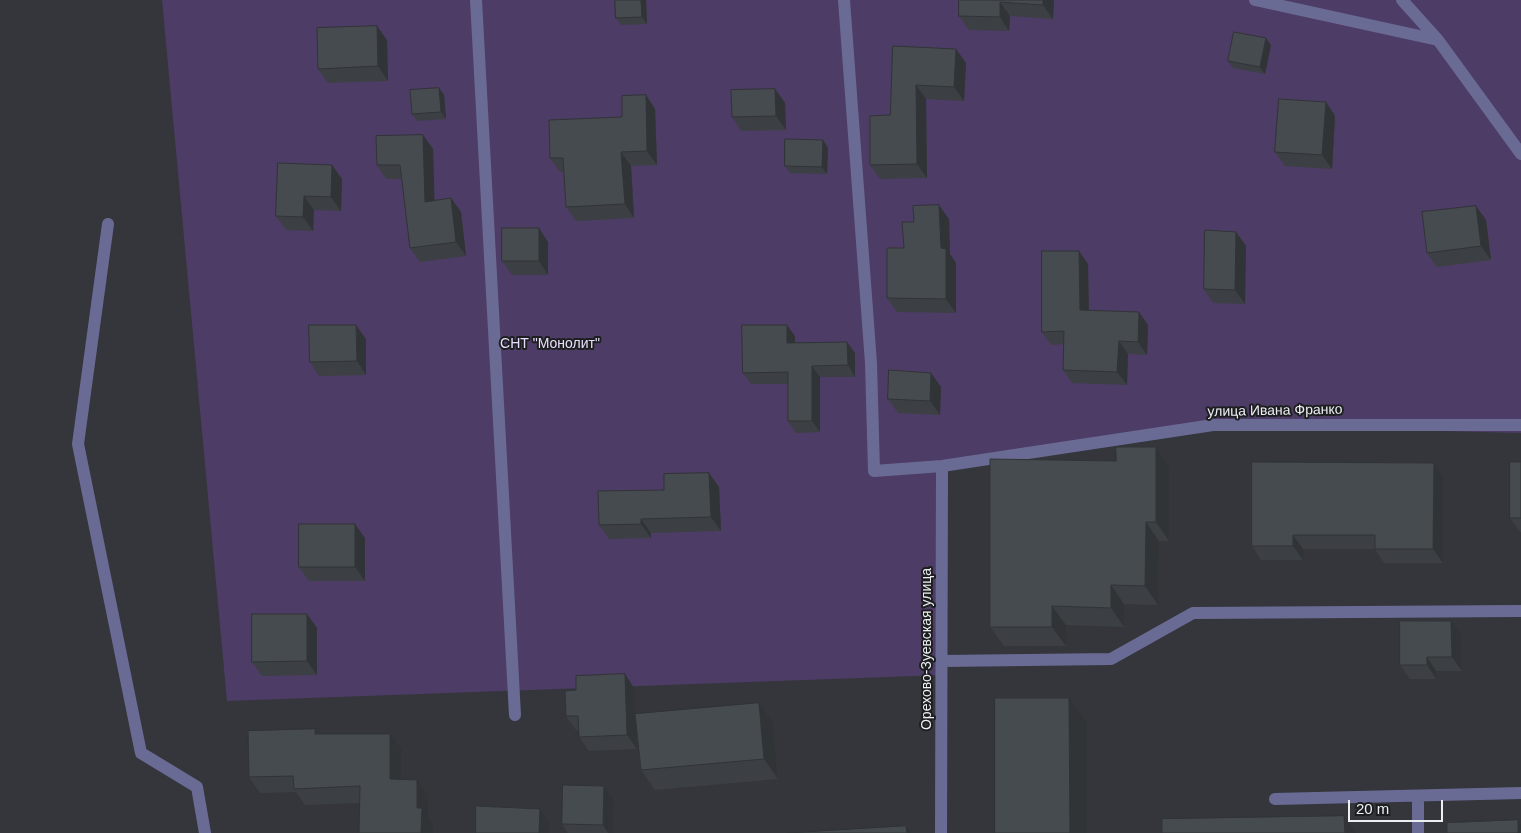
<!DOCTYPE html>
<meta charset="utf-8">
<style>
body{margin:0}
#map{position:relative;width:1521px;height:833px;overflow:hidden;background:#34363c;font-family:Arial,sans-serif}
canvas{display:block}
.scale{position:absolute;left:1348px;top:800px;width:95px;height:22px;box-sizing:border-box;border:2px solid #edeff3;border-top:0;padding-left:6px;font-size:15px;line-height:18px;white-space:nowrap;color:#edeff3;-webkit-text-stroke:4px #1d1e20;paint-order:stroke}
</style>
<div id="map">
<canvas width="1521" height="833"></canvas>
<div class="scale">20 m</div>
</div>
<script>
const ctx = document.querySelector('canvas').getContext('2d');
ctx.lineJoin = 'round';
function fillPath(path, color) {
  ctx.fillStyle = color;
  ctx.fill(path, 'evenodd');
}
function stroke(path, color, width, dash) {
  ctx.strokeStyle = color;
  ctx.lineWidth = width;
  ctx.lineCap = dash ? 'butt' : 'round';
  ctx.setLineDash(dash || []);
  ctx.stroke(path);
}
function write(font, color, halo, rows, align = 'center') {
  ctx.font = font + ' Arial,sans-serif';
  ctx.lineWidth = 4;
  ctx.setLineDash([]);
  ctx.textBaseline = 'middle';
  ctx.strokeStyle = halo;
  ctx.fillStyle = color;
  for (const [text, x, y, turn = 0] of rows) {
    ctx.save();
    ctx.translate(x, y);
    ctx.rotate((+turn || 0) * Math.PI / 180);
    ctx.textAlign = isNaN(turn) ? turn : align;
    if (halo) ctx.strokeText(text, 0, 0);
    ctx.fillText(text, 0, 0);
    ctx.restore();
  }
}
fillPath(new Path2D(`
 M162 0H1521V433L1213 425 942 466V675L227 701Z`), '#4d3c65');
stroke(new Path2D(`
 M476 0 515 715
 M844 0 871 363 874 471 942 466 1213 425H1521
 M1255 0 1438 40
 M1402 0 1438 40 1521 154
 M108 224 78 444 141 753 197 787 205 833
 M942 661 1111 659 1193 613 1521 611
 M1418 796V833
 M1275 799 1521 793
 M941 833 942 466`), '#6a6b95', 12);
fillPath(new Path2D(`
 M615 0H646L647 24 621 25 616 18Z
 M959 0H1054L1053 19 1010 16 1009 31 969 30 959 16Z
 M387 40 388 81 328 83 318 69Z
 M1271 45 1265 74 1233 68 1228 61Z
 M893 46 966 63 964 101 926 99 927 178 880 179 870 165 890 115Z
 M439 88 444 95 446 119 417 121 412 114Z
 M775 89 785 103 786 130 741 131 732 117Z
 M646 95 655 109 657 165 631 166 634 218 576 221 566 207 564 172H560L550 158 622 117Z
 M1326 102 1335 116 1332 169 1285 166 1275 152Z
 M423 135 433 149 434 200 451 198 461 212 466 256 420 262 410 248 402 179H386L377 165Z
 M823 140 828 148 827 174 790 173 785 166Z
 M332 165 342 179 341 211 314 210 313 231 286 230 276 216Z
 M1476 206 1486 220 1491 260 1437 267 1427 253Z
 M949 219 950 254 956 263V313L897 312 887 298 914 222Z
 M1236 232 1246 246 1245 304 1213 303 1204 289Z
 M548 242V275H512L502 261Z
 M1088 264 1089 310 1148 325 1147 355 1128 354 1127 385 1072 383 1063 370 1064 344 1051 345 1042 332Z
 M795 336V342H847L855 353V377H820V432L796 433 788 421V384H751L743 373Z
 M366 339V375L319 376 310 362Z
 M931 373 941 387 940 415 898 413 888 399Z
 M1521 462V532H1520L1510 518Z
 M1434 463 1443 477V563H1384L1375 549H1303V560H1261L1252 546Z
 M1169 467V541H1159L1158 605 1124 604V627L1066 625V646H1004L990 627Z
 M709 473 719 487 721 531 651 533V538L609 539 599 525 664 490Z
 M365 538V581H309L299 567Z
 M307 614 317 628V675L262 676 252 662Z
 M1461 635 1462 671H1436V679H1410L1400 665Z
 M625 674 634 688 637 749 589 751 579 737V730H576L566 716 576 690Z
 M773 723 778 779 655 790 641 770Z
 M318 734 401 749 402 779 428 796V817L433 824 359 803 305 805 296 792 260 793 249 777Z
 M604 786 614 800 613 833H568L562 824Z`), '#3c4044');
fillPath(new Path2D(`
 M641 0H646L647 24 642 17Z
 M1043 0H1054L1053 19 1043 5Z
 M1000 2 1010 16 1009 31 1000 17Z
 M377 26 387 40 388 81 378 66Z
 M1266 38 1271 45 1265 74 1260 67Z
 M956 49 966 63 964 101 954 87Z
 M916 85 926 99 927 178 917 164Z
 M439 88 444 95 446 119 441 112Z
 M775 89 785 103 786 130 776 116Z
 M646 95 655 109 657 165 647 151Z
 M1326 102 1335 116 1332 169 1322 155Z
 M423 135 433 149 435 216 425 202Z
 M823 140 828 148 827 174 822 167Z
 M621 152 631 166 634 218 625 204Z
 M332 165 342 179 341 211 331 197Z
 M304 196 314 210 313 231 303 217Z
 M451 198 461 212 466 256 456 242Z
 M939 205 949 219 950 254 956 263V313L946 299 941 248Z
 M1476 206 1486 220 1491 260 1481 246Z
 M539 228 548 242V275L539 261Z
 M1236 232 1246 246 1245 304 1235 290Z
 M1079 251 1088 264 1089 323 1080 310Z
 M1139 312 1148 325 1147 355 1138 342Z
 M356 325 366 339V375L357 361Z
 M787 325 795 336V354L787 343Z
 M1119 341 1128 354 1127 385 1117 372Z
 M847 342 855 353V377L848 365Z
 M812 366 820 377V432L812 421Z
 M931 373 941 387 940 415 930 401Z
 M1156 447 1169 467V541L1156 522Z
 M1434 463 1443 477V563L1433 549Z
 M709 473 719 487 721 531 711 517Z
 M641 519 651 533V538L641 524Z
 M1146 522 1159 541 1158 605 1145 586Z
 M355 524 365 538V581L355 567Z
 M1293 535 1303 549V560L1293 546Z
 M1111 585 1124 604V627L1111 608Z
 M1052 606 1066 625V646L1052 627Z
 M307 614 317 628V675L307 661Z
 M1451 621 1461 635 1462 671 1452 657Z
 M1427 657 1436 671V679L1427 665Z
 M625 674 634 688 637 749 627 735Z
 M1069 698 1087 723V833H1070Z
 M759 703 773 723 778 779 764 759Z
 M390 734 401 749 402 795 390 779Z
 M417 780 428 796V817L433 824V833H421L417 808Z
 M604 786 614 800 613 833H608L603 825Z
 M540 809 549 823V833H539Z
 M1344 816 1356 833H1345Z
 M1518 820 1521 825V833H1518Z
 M906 826 911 833H907Z`), '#313437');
const building = new Path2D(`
 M615 0H641L642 17 616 18Z
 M959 0H1043V5L1000 2V17L959 16Z
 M377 26 378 66 318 69 317 28Z
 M1234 32 1266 38 1260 67 1228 61Z
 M893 46 956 49 954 87 916 85 917 164 870 165V116L890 115Z
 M439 88 441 112 412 114 410 90Z
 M775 89 776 116 732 117 731 90Z
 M646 95 647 151 621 152 625 204 566 207 563 158H550L549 120 622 117V96Z
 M1279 99 1326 102 1322 155 1275 152Z
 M423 135 425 202 451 198 456 242 410 248 400 165H377L376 136Z
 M785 139 823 140 822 167 785 166Z
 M278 163 332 165 331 197 304 196 303 217 276 216Z
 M939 205 941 248 946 249V299L887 298V248H904L902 222H914L913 206Z
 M1476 206 1481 246 1427 253 1422 212Z
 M502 228H539V261H502Z
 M1205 230 1236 232 1235 290 1204 289Z
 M1042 251H1079L1080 310 1139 312 1138 342 1119 341 1117 372 1063 370 1064 331 1042 332Z
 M309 325H356L357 361 310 362Z
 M742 325H787V343L847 342 848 365 812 366V421H788V372L743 373Z
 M889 370 931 373 930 401 888 399Z
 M1116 447H1156V522H1146L1145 586 1111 585V608L1052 606V627H990V459L1116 461Z
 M1252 462 1434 463 1433 549H1375V535H1293V546H1252Z
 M1510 462H1521V518H1510Z
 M709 473 711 517 641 519V524L599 525 598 491 664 490V474Z
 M299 524H355V567H299Z
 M252 614H307V661L252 662Z
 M1400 621H1451L1452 657H1427V665H1400Z
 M625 674 627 735 579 737 578 716H566L565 691 576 690V676Z
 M995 698H1069L1070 833H995Z
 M759 703 764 759 641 770 635 714Z
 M315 729V734H390V779L417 780V808H422L421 833H359L360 786 294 789 293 776 249 777 248 731Z
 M563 785 604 786 603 825 562 824Z
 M476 806 540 809 539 833H476Z
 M1344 816 1345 833H1162V819Z
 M1518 820V833H1447V823Z
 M906 826 907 833H788Z`);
fillPath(building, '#464b4f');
stroke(building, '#313437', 1);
write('14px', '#e9ddfe', '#1d1e20', [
 ["СНТ \"Монолит\"",550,344]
]);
write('14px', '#edeff3', '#1d1e20', [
 ["улица Ивана Франко",1275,411,-1],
 ["Орехово-Зуевская улица",927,649,-90]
]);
</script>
